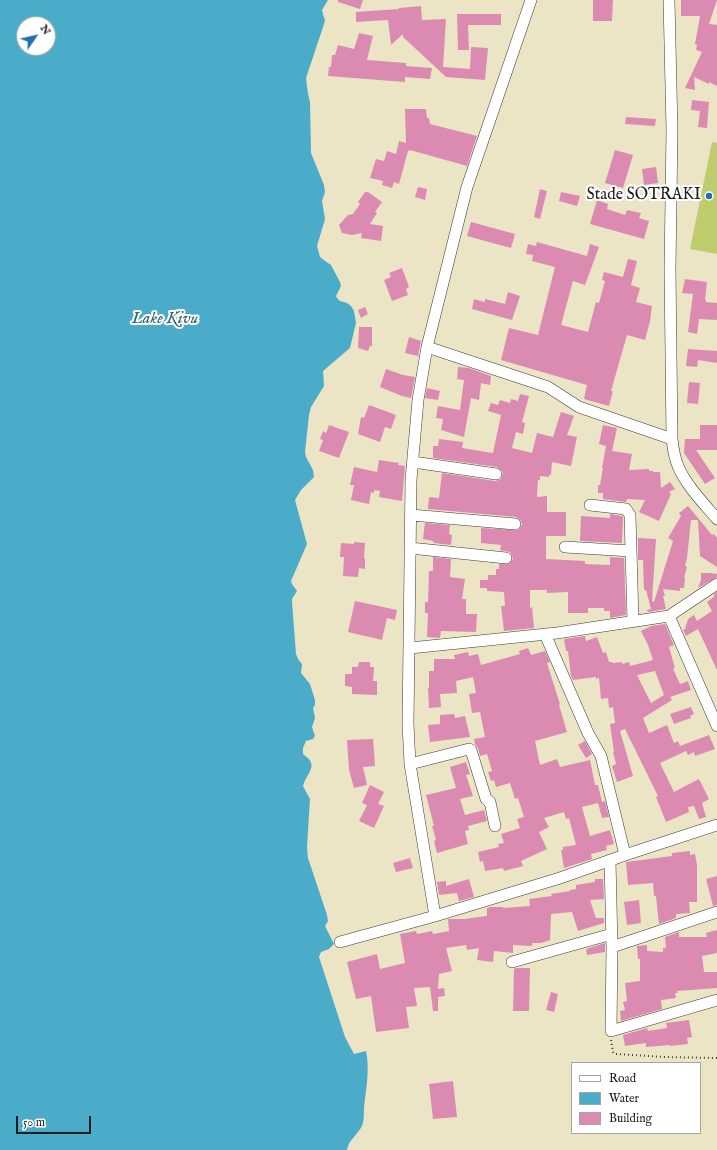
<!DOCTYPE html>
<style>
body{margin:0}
#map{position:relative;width:717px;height:1150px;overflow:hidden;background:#ebe5c5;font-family:"IM FELL English",serif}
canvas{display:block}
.legend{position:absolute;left:571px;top:1062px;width:130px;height:72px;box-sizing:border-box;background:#fff;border:1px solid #a4a4a4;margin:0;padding:5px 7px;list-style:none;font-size:12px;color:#1c1c1c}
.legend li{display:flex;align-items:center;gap:8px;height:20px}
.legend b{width:20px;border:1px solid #a4a4a4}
.north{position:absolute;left:16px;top:16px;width:40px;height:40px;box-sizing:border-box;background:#fff;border:1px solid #a4a4a4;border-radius:50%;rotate:56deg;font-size:11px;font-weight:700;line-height:16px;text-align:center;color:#1c1c1c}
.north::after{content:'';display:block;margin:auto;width:14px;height:18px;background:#1f6fb2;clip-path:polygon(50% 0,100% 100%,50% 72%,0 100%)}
.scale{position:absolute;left:16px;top:1116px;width:75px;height:18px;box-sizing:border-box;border:2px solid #1c1c1c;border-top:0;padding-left:5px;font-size:12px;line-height:14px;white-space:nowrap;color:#1c1c1c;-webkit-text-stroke:3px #fff;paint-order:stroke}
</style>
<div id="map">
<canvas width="717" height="1150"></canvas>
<ul class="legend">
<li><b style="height:5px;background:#fff"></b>Road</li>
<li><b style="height:11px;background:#4bacca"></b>Water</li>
<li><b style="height:11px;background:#db8bb2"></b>Building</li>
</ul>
<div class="north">N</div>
<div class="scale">50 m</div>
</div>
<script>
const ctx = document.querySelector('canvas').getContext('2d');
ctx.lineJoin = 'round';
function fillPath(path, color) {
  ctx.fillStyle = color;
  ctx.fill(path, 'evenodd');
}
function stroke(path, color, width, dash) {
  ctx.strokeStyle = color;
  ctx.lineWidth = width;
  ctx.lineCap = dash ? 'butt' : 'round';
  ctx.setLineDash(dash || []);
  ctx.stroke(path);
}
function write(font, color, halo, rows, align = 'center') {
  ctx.font = font + ' "IM FELL English",serif';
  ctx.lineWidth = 4;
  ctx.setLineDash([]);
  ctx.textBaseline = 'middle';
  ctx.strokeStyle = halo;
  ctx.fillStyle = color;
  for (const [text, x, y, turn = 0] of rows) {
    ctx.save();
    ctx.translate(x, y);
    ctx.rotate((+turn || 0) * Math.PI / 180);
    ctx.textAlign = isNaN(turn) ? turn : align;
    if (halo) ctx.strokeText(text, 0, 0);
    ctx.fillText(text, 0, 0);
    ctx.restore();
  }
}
fillPath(new Path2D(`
 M712 142 717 143V254L690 249Z`), '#bfcc6e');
fillPath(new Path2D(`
 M0 0H328L322 10 325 21 306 78 308 94 310 102 311 153 324 185 325 192 322 201 325 219 317 246 320 257 325 261 331 265 340 282 341 286 336 296 337 298 340 301 347 303 351 306 354 311 356 323 350 348 323 371 324 386 311 407 309 415 305 452 306 457 313 470 314 477 301 490 295 500 307 544 291 581 292 584 297 591 292 599V602L296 654 298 659 302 664 301 673 310 684 315 700V705L313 708 315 718 312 727 315 736 313 739 306 741 303 748V754C320 766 307 772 303 786L310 799 307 847 308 858 327 915 328 921 325 926 334 944 329 949 321 952 319 957 345 1037 354 1054 366 1051C370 1069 366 1089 364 1108 364 1113 364 1121 362 1126 358 1134 348 1141 347 1150H0ZM24 24H48V48H24Z`), '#4bacca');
fillPath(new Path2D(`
 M338 0H363L360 9 338 2Z
 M593 0H613L612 21H593Z
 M681 0H717L709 24 717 25V86L709 82V84L694 77 695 90 685 88 702 52 696 50 697 45 695 44 700 16H681Z
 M421 6 422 20 446 19 443 67 470 69 471 47 488 48 485 80 446 77 403 37V34L391 45 388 20 356 22V12L399 9V8Z
 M457 14H501V25H468L469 50H458Z
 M359 33 373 36 367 60 406 63V66L432 68 430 79 405 77V82L328 76 329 67H331L332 55H335L338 45 354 49Z
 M692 100 709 102 707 128 698 127 700 111 691 110Z
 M405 109H426L427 118H429L430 124 477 136 467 166 410 150 408 151 399 184 394 182 392 188 382 185 383 181 370 178 376 159 384 161 387 151 396 154 399 141 406 143Z
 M626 117 656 119 655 126 625 124Z
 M615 150 633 155 623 188 605 183Z
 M656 167 658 183 644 185 642 169Z
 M418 187 427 189 425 200 415 197Z
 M540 189 547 191 540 219 534 217Z
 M365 192H368L382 202 375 212 377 213 370 224 383 226 381 241 361 238 362 233 352 235 342 233 339 225 348 215 353 214 360 204 358 202Z
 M561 192 580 196 577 206 559 201Z
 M597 200 608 204 607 209 625 215 627 210 641 213 639 218 649 221 644 239 590 224Z
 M471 222 515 234 511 248 467 236Z
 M537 242 587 256 590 244 599 247 585 285 573 281 561 325 588 332 596 302 599 303 605 281 602 280 604 272 623 277 628 259 637 261 631 285 640 288 636 302 652 306 650 321 645 340 627 335 611 391H613L609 406 584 399 587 385 501 360 509 328 538 335 555 267 532 261 533 255 526 254 528 244 536 246Z
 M402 268 409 287 406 289 408 295 392 301 384 280 391 277 389 273Z
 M685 279 707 282 705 300H706V302L717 303V320L699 319 697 334 688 332 693 294 682 293Z
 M508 292 520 296 512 320 472 309 474 299 485 302V299L505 304Z
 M365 307 368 314 361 318 358 310Z
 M359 327H372V346H370L368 351 358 348Z
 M409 337 421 341 418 356 405 353Z
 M688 349 717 351V363L698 360 697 367 686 366Z
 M458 367 469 368 491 376 490 385 481 383 479 400 471 398 464 437 441 430 443 419 436 418 438 406 460 410 464 380 457 379Z
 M386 369 403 375 415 377 411 398 402 396 380 387Z
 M689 382 700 383 698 404 687 403Z
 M427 388 440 391 438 400 425 398Z
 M520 394 529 396 522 422 525 423 523 434 516 432 512 448 532 453 537 433 553 437 561 412 574 416 567 435 577 437 571 466 552 462 551 475H549V477L540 476V480H538L537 497 547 496V512H566V536H546V559L585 561V564L610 565V557L624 558 626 615 610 618V611H604V608H588V613H568V592L547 593V590H530V608L532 607 534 628 504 631 501 606H505L504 592 487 591V588H480V580H488V575H496V569H499V564H509L513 559 512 556 510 552 500 550 501 545 481 543V528L518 530 522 525 521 521 516 517 428 509 429 497 439 498 442 473 495 481 501 479 503 472 497 467 433 458V446H438L439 439 463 442 462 448 493 453 501 415 488 411 491 403 498 405 500 400 510 403 511 399 518 401Z
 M369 405 396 415 391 429 385 427 380 442 358 434 361 417 364 418Z
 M329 425 349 432 339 458 319 451 323 440 320 439 323 431 326 433Z
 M603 425 617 428 612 451 632 454 629 470 649 469V471H653V472H660L661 488 670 482 675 489 669 492 671 494 659 521 639 512 645 500 627 499 626 502 603 499V493H598V485H600L603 468H602L606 446 599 444Z
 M700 425H717V450H696L715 478 705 484 684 453 685 439H700Z
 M379 460 399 463 398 465 405 466 402 501 379 497 380 491 374 490V493L371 492 369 504 351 500 354 485H350L354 467 377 472Z
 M688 506 712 535 714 534 717 538V567L700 556 698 520H691L687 558 685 566 687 567 684 578H685L684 588H680V591L663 589 665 596H663L666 609 648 612 647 610 651 609 646 590H644L643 560H638V538L656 539 652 601 654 602 673 541 668 538 681 516 679 513Z
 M610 514 622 516 623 517 622 543 580 541 581 516 610 518Z
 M425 523 450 525 449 534 452 535 451 545 434 543 433 541 423 539Z
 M354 542 365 543 364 558 365 559V569L359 568 358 577 343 576 344 557H340L341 543 354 544Z
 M433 557 451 559 450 577 465 579 462 599H466V614H477L476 632 441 631 440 638 427 637 428 613H425V602H428L429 571H433Z
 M701 573H710L717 574V577L698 588 701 580Z
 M717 592V670L698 629 686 636 683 630 685 629 688 619 694 615 697 621 712 611 707 602 715 596 713 595Z
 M355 601 397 610 395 620 387 618 382 640 348 632Z
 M665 624 674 645 669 647 675 668 673 669 680 684 688 681 691 690 670 697 672 700 643 718 649 733 667 725 674 743 678 741 680 746 709 735 715 749 695 756 694 752 688 755 686 751 660 763 674 792 699 779 709 799 702 803 706 817 699 819 694 806 688 807 689 812 666 822 656 797 658 796 625 729 620 731 633 776 617 782 612 766 616 764 613 752H614L610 724 615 723 613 707 609 708 608 698 601 699 599 678 596 679V677L573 680 571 676 568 651H566L564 639 585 636 586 641 597 637 603 653 606 652 609 662H612L613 663 622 662V664L629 662 630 666 653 660 648 645 641 631 651 626ZM655 671 664 695 651 703 637 675Z
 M528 648 531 655 545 651 550 662 547 663 560 704 559 705 567 732 535 741 540 765 557 759 560 767 590 760 595 785H598L602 802 605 801 609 817 602 818 598 803 582 807 590 836 610 830 614 844 606 846 607 850 591 854 592 859 564 868 561 850H563V847L576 845 569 818 566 819 564 812 544 818 549 827 539 832 547 849 521 861 523 866 504 871 503 868 485 871 483 861 480 862 478 852 499 847 498 844 504 843 501 834 520 828 517 819 524 817 518 798 515 799 510 783 496 787 494 780 491 781 488 772 492 771 487 754 480 756 478 748 475 744 474 739 485 737 480 712 472 713 469 694 476 693 473 677 456 681 457 693 440 694 441 707 429 708 428 688H429V671H434V659H455L454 655 468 652 469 656 478 654 481 665 520 654 519 651Z
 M359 662H370V667H374L373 681H377V695L352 694V687L345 686V674H352V667H358Z
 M691 707 694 714 690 716 691 718 674 724 670 714Z
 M454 714 455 718 465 716 470 737 430 742 428 725 440 724V715Z
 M373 739 375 766 363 767 367 785 354 788 349 770 347 740Z
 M585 741 592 754 586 758 578 745Z
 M466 762 470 774 466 775 473 796 460 799 465 815 484 810 487 821 468 826 469 830 465 831 468 844 437 853 434 841 436 840 432 826H434L426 795 456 788 450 767Z
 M370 785 384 792 378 804 384 806 374 828 359 821 367 805 362 803Z
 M690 851V855L695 854 697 865V902H689L690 913 676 914V918L659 924 656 896H654L653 883 628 885 626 862 672 856V853Z
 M410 858 413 868 396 872 393 863Z
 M717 876V905L713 906 706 879Z
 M469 879 474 897 459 901 457 893 439 895 437 882 446 881V886Z
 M595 879H603L604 899 590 900 596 918H604V923L578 931 572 912 551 914 550 940 541 943H532V946L513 945V953L494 951 493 962 477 960 479 948 467 950 466 945 446 948 452 971 439 974 438 989 444 988 445 996 438 997V1011H433L430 987 414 988 417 1006 406 1007 409 1028 376 1032 371 996 356 999 347 962 377 954 380 969 405 963 400 934 416 931 417 934 432 931 433 934 449 931 448 919H464L487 916V908L490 907H503V908L530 906 529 899 552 896 551 894 570 891V890L576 889V885L595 882Z
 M639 900 641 923 627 925 624 902Z
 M717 930V953L702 956 704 972H717V988L677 991 678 993H675L676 998 661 1000 662 1009 621 1021 620 1011 625 1010 623 1002 627 1001 625 983 640 981V959H638L637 946 647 945V951L663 952V948H666L665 937 679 932V937H707L706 933Z
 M605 943V952L587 955 586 949Z
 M516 968H530L529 1011H513L514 969Z
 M551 992 558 994 554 1012 546 1010Z
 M689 1020 692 1037 687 1038 688 1044 670 1046V1045L646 1047V1043L625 1046 623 1035 647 1028 648 1031 667 1028 666 1023Z
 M453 1081 457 1117 433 1119 429 1084Z`), '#db8bb2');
const minor = new Path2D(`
 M669 0 672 130 670 269 672 439C673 448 674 457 678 466 685 484 705 505 717 519
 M427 347 548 387 579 407 672 439
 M413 462 496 474
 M590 505 626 509 630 515 633 621
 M411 515 515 524
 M565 547 631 551
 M410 548 506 558
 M669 616 717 726
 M545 634 588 733 601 756 625 855
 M410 648 557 633 669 616 717 584
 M410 764 469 749 471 750 486 799 490 802 495 826
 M610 860 612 947 611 1031 717 1000
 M435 916 410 764 408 724 411 480 418 400 427 347 467 187 531 0
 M340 942 435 916 560 878 625 855 717 825
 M612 947 717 912
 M512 962 612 934`);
stroke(minor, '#3b3a35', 12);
stroke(new Path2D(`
 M611 1040 613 1052 615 1054 664 1057 717 1058`), '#3b3a35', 2, [1, 3]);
stroke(minor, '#fff', 11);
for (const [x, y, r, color] of [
 [709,196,4,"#1f6fb2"]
]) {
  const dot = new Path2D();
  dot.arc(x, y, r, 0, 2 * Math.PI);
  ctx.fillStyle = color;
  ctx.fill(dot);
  stroke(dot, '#fff', 1.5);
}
write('16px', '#1c1c1c', '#fff', [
 ["Stade SOTRAKI",701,196]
], 'right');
write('italic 17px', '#346473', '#fff', [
 ["Lake Kivu",165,320]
]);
</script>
